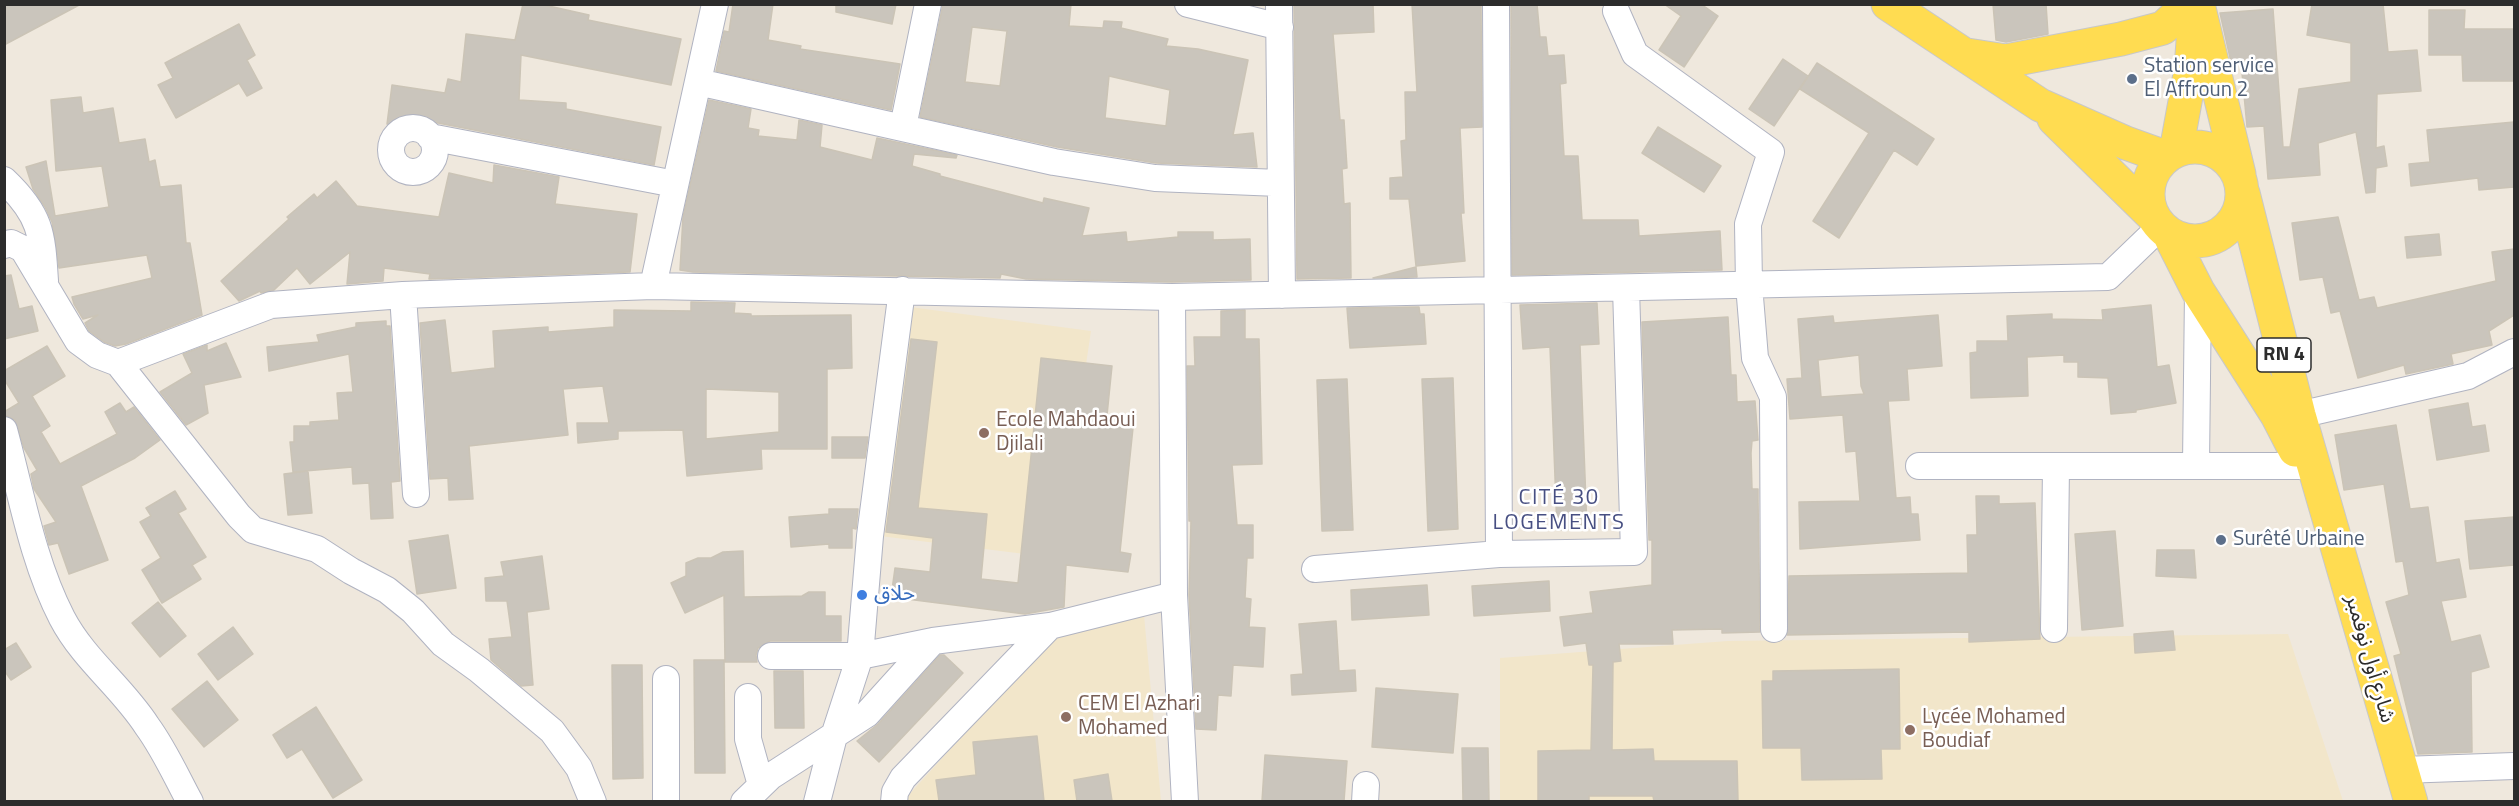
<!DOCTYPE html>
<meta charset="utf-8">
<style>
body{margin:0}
#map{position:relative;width:2519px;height:806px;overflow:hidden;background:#efe8dd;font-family:"Titillium Web",sans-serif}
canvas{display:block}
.frame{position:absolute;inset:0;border:6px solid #2c2c2c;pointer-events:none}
</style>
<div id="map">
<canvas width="2519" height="806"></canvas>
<div class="frame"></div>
</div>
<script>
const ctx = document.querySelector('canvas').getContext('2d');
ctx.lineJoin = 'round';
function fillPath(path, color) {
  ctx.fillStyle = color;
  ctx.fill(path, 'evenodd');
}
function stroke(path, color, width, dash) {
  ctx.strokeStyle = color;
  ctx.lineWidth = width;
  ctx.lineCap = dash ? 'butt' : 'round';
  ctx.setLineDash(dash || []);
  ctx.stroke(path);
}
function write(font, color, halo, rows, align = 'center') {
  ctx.font = font + ' "Titillium Web","Noto Sans Arabic",sans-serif';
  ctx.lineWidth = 5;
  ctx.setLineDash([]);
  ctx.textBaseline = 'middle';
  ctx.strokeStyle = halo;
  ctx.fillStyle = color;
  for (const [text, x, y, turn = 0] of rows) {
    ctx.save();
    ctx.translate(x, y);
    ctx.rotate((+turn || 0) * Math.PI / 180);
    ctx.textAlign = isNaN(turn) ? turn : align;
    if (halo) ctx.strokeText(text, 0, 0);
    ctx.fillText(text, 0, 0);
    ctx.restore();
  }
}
fillPath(new Path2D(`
 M910 307 1091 331 1057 558 880 536Z
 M1144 615 1161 801 907 802 906 798 1053 636Z
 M2288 634 2343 801 1500 802V658L1728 641Z`), '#f2e6ca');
const building = new Path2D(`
 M4 4H81L4 45Z
 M523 4H540L589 15 588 20 681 39 671 85 521 55 519 100 566 103V109L661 127 654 165 433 122 425 123 418 128 387 124 392 85 445 93 448 79 461 82 466 34 515 40Z
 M733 4H773L768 40 801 46 800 49 900 64 891 110 716 71 724 31 729 32Z
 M836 4H896L892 24 836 12Z
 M943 4H1071L1069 26 1103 28 1104 21 1122 22 1121 28 1168 39 1166 46 1198 49 1248 60 1233 135 1253 133 1257 167 1156 163 1057 147 920 117ZM972 27 1007 31 1000 86 965 82ZM1109 76 1170 90 1166 126 1105 118Z
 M1294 4H1373L1374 32 1333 34 1340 120H1344L1347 168 1342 169 1344 204 1350 203 1351 278 1297 279Z
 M1412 4H1481L1482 127 1460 128 1464 213H1461L1465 261 1416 266 1409 199H1390V178L1403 177 1401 141 1406 140 1405 92H1417Z
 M1511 4H1537L1540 37H1546L1548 56 1564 55 1566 83 1560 84 1564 156H1578L1582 220H1638L1639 236 1720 231 1722 270 1512 275Z
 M1664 4H1701L1718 16 1684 67 1659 50 1681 16Z
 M1993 4H2046L2048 34 2006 42 1996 40Z
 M2312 4H2383L2388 52 2417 50 2421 91 2377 94 2376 148 2384 146 2387 166 2376 168 2375 192 2366 193 2356 132 2318 143 2320 175 2268 179 2264 126 2247 127 2241 62H2231L2220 13 2273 9 2283 147H2290L2299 89 2351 82V43L2307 35Z
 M2429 10H2465L2464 29H2514V81H2463L2462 55H2429Z
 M239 24 255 55 247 60 262 88 247 96 239 83 176 118 158 85 173 78 165 63Z
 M1783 59 1808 76 1774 126 1749 109Z
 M1817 63 1934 139 1917 165 1894 150 1839 238 1813 221 1869 133 1800 89Z
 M81 97 83 113 113 108 119 143 145 139 149 162 155 160 160 187 181 185 186 243H190L202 315 126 344 115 346 104 342 89 331 85 323 98 315 83 319 74 304 72 297 152 278 147 255 59 268 52 222 45 207 33 189 26 167 46 161 55 216 109 207 102 166 56 171 51 100Z
 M709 100 751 109 748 128 759 130 758 136 797 140 799 120 822 125 820 147 872 160 877 138 957 155 956 158 914 154 912 166 940 174V176L1043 203 1044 198 1089 208 1082 236 1126 232 1127 242 1178 237V232H1213V240L1250 239 1251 280 1172 282 1026 279 1001 274 1000 278 693 272 680 270 683 217Z
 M2514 122V187L2479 190 2478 178 2411 186 2409 164 2430 162 2427 130Z
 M1658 127 1721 166 1704 192 1642 153Z
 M494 165 559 177 555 204 637 214 630 272 429 279 430 274 384 268 383 281 347 284 350 252 310 284 297 268 274 290 261 293 260 291 239 301 221 281 289 219 287 217 314 194 317 198 336 181 357 206 439 217 449 173 493 183Z
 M2338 217 2359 300 2374 297 2377 308 2496 281 2492 252 2514 249V315L2489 331 2492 345 2451 354 2453 364 2406 374 2404 365 2358 378 2340 311 2331 313 2323 277 2300 280 2292 223Z
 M2439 234 2441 255 2407 258 2405 237Z
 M1416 267 1417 277 1373 278Z
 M11 275 19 309 32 306 38 331 4 339V276Z
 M691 302 735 303 734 313 751 314V316L851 315 852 368 827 369V449H761L762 469 687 476 683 430 618 431V439L578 443 577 423H609L603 386 563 389 568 435 469 446 473 499 449 500 448 478 430 479 420 323 445 320 451 373 495 368 493 331 548 327V332L614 327V310L691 311ZM706 389 779 392V432L706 439Z
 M1597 303 1599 344 1580 345 1587 529 1557 530 1550 347 1523 349 1520 305Z
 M2151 305 2157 367 2169 365 2176 403 2136 410V412L2111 414 2108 378 2078 377V362H2064V355L2027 357 2028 396 1971 398 1970 353 1977 352V341H2008L2007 316 2052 314V319L2103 320 2102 310Z
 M1419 307 1420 314H1424L1426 344 1350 348 1347 308Z
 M1245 310V339H1259L1262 464 1232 465 1237 525H1253V558H1247L1245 598 1251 599 1249 627 1265 628 1263 667 1233 665 1231 696 1218 695 1216 730 1196 729 1189 595 1191 521H1189L1187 366H1195L1194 337H1221V311Z
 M1938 315 1942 366 1907 369 1909 400 1888 401 1896 498 1910 497 1911 514H1918L1920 540 1800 549 1799 502 1860 501 1856 451 1846 452 1843 415 1790 419 1787 379 1802 378 1798 319 1833 316 1834 323ZM1859 355 1861 386 1864 394 1821 397 1818 360Z
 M1728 317 1731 375H1736L1737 402 1755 401 1758 440 1752 441 1751 453 1752 489H1758V499L1760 632 1722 633V629L1672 630 1673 644H1619L1621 661 1613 662 1612 750 1653 749 1654 761H1737L1738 801H1654L1653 796H1589V801H1538V751L1591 750 1593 665H1589L1586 643 1564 646 1560 617 1593 613 1590 592 1652 585V540H1649L1642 322Z
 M386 321V326H390L400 481 391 482 393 518 371 519 369 483 353 484 352 467 293 472 290 442H294V426H310V422L339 420 337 393 353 392 349 354 269 371 267 347 319 342 317 335 356 327V323Z
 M911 339 937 342 918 508 987 514 981 579 1018 583 1041 358 1112 366 1106 425 1133 428 1120 552 1131 554 1128 572 1066 565 1064 607 1025 614 891 597 895 568 930 572 933 538 886 532Z
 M226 343 241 377 204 385 208 413 186 425 160 392 192 373 183 354 207 345V351Z
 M47 346 65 376 32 396 50 426 41 432 60 464 117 434 105 412 120 403 126 412 134 407 160 440 135 458 81 486 108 560 69 574 58 543 49 545 44 526 56 522 34 489 31 474 37 470 24 448 15 420 4 415V412L19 403 4 379V371Z
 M1453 378 1458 529 1428 531 1422 379Z
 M1347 379 1353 530 1322 531 1317 380Z
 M2468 403 2472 427 2485 425 2489 451 2437 460 2429 410Z
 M2396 425 2410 509 2428 507 2436 563 2459 559 2466 597 2441 601 2451 642 2480 635 2489 667 2471 672 2472 752 2418 754 2394 656 2401 654 2386 602 2409 595 2403 561 2396 562 2384 484 2344 490 2335 435Z
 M832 437H868L865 458H832Z
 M308 471 312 513 288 515 284 474Z
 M175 491 186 509 178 513 206 557 192 565 201 579 162 603 142 570 161 558 140 522 151 516 146 508Z
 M1976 496H1999V504L2035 503 2040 639 1969 642V632L1787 635 1789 576 1968 573 1967 535H1977Z
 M829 509H858L856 529 852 528V548H829V544L791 547 789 517 829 514Z
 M2514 517V565L2470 569 2465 521Z
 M2115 531 2123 626 2082 630 2075 534Z
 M448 535 456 588 417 594 409 541Z
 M2157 550H2194L2196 578 2156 576Z
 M743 551 744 597 802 596 809 592H825V616H841V641H770L758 648 756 655 757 662H725L724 595 685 613 671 583 686 576V563L698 558H711L723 552Z
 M542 556 549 609 527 612 533 685 521 686 491 660 489 639 512 637 507 601H486L485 578 504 576 501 562Z
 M1549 581 1550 611 1474 616 1472 586Z
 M1427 585 1429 615 1352 620 1351 590Z
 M158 602 186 636 160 657 132 623Z
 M1336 621 1339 671 1355 670 1356 691 1292 695 1291 675 1303 674 1299 624Z
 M233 627 253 654 218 680 198 654Z
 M2173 631 2175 650 2135 653 2134 634Z
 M16 643 31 667 11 680 4 670V650Z
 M940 655H944L963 673 879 762 857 741 878 724Z
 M694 660H724L725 773H695Z
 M612 665H642L643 778 613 779Z
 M1899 669 1900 749H1881L1882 779 1802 780 1801 748H1763L1762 681H1773V671Z
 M774 671H803L804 728H775Z
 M207 681 238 720 204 747 172 709Z
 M1376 688 1458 694 1453 753 1372 747Z
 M316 707 362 780 333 798 302 749 287 758 273 735Z
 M1037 736 1044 801H939L936 780 976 775 973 742Z
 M1462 748H1488L1489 801H1463Z
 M1265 755 1347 761 1344 801H1262Z
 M1108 774 1112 801H1077L1074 780Z`);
fillPath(building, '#cac5bc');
stroke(building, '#cbc4b6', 1.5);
const minor = new Path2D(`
 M1188 4 1280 27
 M1279 4 1282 295
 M1496 4 1499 554
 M1616 11 1635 54 1771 152 1748 224 1749 285 1755 358 1773 397 1774 629
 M698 82 1054 162 1155 178 1279 183
 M903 127 928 4
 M391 150a22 22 0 1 1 44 0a22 22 0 1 1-44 0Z
 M430 137 675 184
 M4 180C41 215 42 233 45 281
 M4 245 11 243 23 249 78 341 97 355 118 363 239 516 253 530 317 549 351 571 387 590 413 611 443 644 479 670 552 731 579 768 593 802
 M653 286 715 4
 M403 295 416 494
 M1172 297 1174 595 1185 802
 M118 363 271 305 403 295 653 286 1172 297 2108 277 2160 227
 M2299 415 2468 376 2514 352
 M4 430C21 492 32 560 62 618 84 660 122 687 147 726 164 749 176 776 190 802
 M2196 465 2198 291
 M1919 466H2303
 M1315 569 1499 554 1634 552 1626 288
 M2054 629 2056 466
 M771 656H860L933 641
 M748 697V739L761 785
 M2402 770 2514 766
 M666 802V679
 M744 802 771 776 867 714 933 641 1050 626 1174 595
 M817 802 834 736 860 656 870 536 902 290
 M894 802 895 792 903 778 1050 626
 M1365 802 1366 785`);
const primary = new Path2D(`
 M1888 4 2040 105 2126 143 2165 157
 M2198 4 2239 174
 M1967 55 2006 61 2121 39 2163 28 2189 4
 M2054 119 2152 215
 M2148 194a47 47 0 1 1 94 0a47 47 0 1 1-94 0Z
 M2176 151 2191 69 2194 27
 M2243 193 2299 415 2411 802
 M2169 234 2198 291 2277 415 2295 450`);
stroke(minor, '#b0b3c1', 28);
stroke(primary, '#c8c8c8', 35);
stroke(minor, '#fff', 26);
stroke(primary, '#ffdc51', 33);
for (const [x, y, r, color] of [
 [2132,79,6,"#5c6f8a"],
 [984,433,6,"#8d6e63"],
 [2221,540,6,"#5c6f8a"],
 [862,595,6,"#3f7fe0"],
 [1066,717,6,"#8d6e63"],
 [1910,730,6,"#8d6e63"]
]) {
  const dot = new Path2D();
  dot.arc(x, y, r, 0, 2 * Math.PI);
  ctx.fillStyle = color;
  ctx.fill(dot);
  stroke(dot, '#fff', 2);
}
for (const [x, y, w] of [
 [2284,355,54]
]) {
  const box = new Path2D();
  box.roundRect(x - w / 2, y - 17, w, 34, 4.5);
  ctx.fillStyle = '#fff';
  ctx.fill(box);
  stroke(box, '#2c2c2c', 1.5);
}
write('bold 20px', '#2c2c2c', null, [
 ["RN 4",2284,355]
]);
write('21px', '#4e5e75', '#fff', [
 ["Station service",2144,67],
 ["El Affroun 2",2144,91],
 ["Surêté Urbaine",2233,540]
], 'left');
write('21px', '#785e54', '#fff', [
 ["Ecole Mahdaoui",996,421],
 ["Djilali",996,445],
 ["CEM El Azhari",1078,705],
 ["Mohamed",1078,729],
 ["Lycée Mohamed",1922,718],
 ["Boudiaf",1922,742]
], 'left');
write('21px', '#366cbe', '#fff', [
 ["حلاق",874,595]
], 'left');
write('21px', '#2c2c2c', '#fff', [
 ["شارع أول نوفمبر",2369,659,74]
]);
ctx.letterSpacing = '1.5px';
write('22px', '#474f82', '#fff', [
 ["CITÉ 30",1559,499],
 ["LOGEMENTS",1559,524]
]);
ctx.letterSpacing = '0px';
</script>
